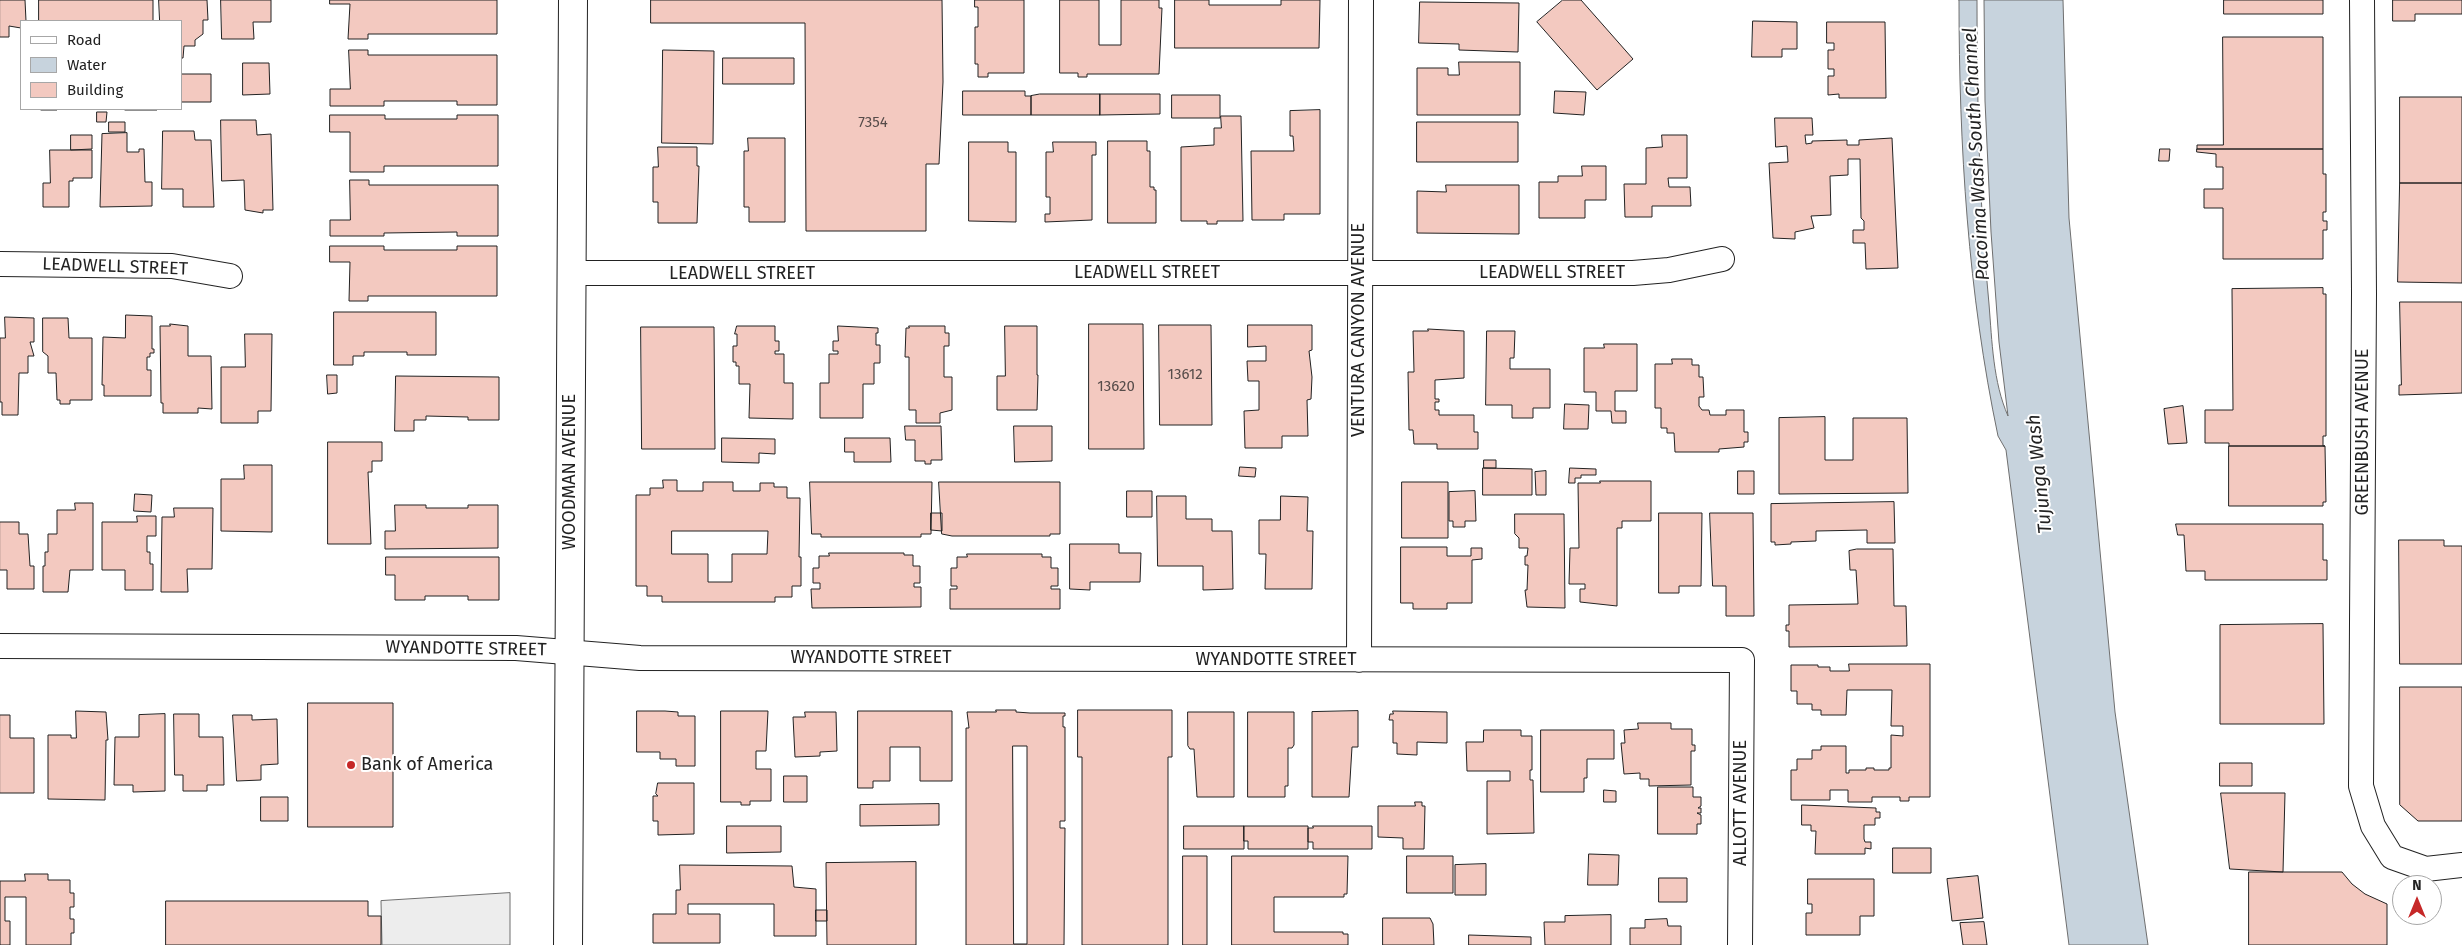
<!DOCTYPE html>
<style>
body{margin:0}
#map{position:relative;width:2462px;height:945px;overflow:hidden;background:#fff;font-family:"Fira Sans",sans-serif}
canvas{display:block}
.legend{position:absolute;left:20px;top:20px;width:162px;height:90px;box-sizing:border-box;background:#fff;border:1px solid #a7a7a7;margin:0;padding:6px 9px;list-style:none;font-size:15px;color:#222}
.legend li{display:flex;align-items:center;gap:10px;height:25px}
.legend b{width:25px;border:1px solid #a7a7a7}
.north{position:absolute;left:2392px;top:875px;width:50px;height:50px;box-sizing:border-box;background:#fff;border:1px solid #a7a7a7;border-radius:50%;rotate:0deg;font-size:14px;font-weight:700;line-height:20px;text-align:center;color:#222}
.north::after{content:'';display:block;margin:auto;width:18px;height:22px;background:#c62828;clip-path:polygon(50% 0,100% 100%,50% 72%,0 100%)}
</style>
<div id="map">
<canvas width="2462" height="945"></canvas>
<ul class="legend">
<li><b style="height:6px;background:#fff"></b>Road</li>
<li><b style="height:14px;background:#c7d3dd"></b>Water</li>
<li><b style="height:14px;background:#f3c9c0"></b>Building</li>
</ul>
<div class="north">N</div>
</div>
<script>
const ctx = document.querySelector('canvas').getContext('2d');
ctx.lineJoin = 'round';
function fillPath(path, color) {
  ctx.fillStyle = color;
  ctx.fill(path, 'evenodd');
}
function stroke(path, color, width, dash) {
  ctx.strokeStyle = color;
  ctx.lineWidth = width;
  ctx.lineCap = dash ? 'butt' : 'round';
  ctx.setLineDash(dash || []);
  ctx.stroke(path);
}
function write(font, color, halo, rows, align = 'center') {
  ctx.font = font + ' "Fira Sans",sans-serif';
  ctx.lineWidth = 4;
  ctx.setLineDash([]);
  ctx.textBaseline = 'middle';
  ctx.strokeStyle = halo;
  ctx.fillStyle = color;
  for (const [text, x, y, turn = 0] of rows) {
    ctx.save();
    ctx.translate(x, y);
    ctx.rotate((+turn || 0) * Math.PI / 180);
    ctx.textAlign = isNaN(turn) ? turn : align;
    if (halo) ctx.strokeText(text, 0, 0);
    ctx.fillText(text, 0, 0);
    ctx.restore();
  }
}
const parking = new Path2D(`
 M510 893V945H382L381 901Z`);
fillPath(parking, '#ededed');
stroke(parking, '#6f6f6f', 1);
const water = new Path2D(`
 M1959 0H1977C1977 101 1979 203 1989 304 1992 341 1993 382 2008 416L1999 342 1991 232 1985 101 1984 0H2063L2069 218 2115 712 2148 945H2069L2006 450 1998 436C1968 293 1959 146 1959 0Z`);
fillPath(water, '#c7d3dd');
stroke(water, '#6f6f6f', 1);
const building = new Path2D(`
 M0 0H25L26 21H21V28L9 26V37H0Z
 M39 0H153V21H39Z
 M159 0H207L208 20H203V34L195 40V46H184L183 58H181V21H160Z
 M221 0H271V22H253L254 39H222Z
 M330 0H497V34H368V39H348L350 4H330Z
 M651 0H942L943 82 939 164H926V231H806L805 23H651Z
 M975 0H1024V73H988V77H978V64H975V27H978V7H975Z
 M1060 0H1099V45H1121V0H1159V8H1162L1159 74H1087V77H1078V73H1060Z
 M1175 0H1209V5H1281V0H1320L1319 48H1175Z
 M1563 0H1581L1633 59 1597 90 1537 22Z
 M2224 0H2323V14H2224Z
 M2393 0H2462V14H2415V21H2393Z
 M1420 2 1519 3 1518 52 1459 50V44L1419 43Z
 M1753 21 1797 22V49H1782V57H1752Z
 M1827 22H1885L1886 98H1839V94L1828 95V76H1834V69H1828V50H1834V43H1827Z
 M2223 37H2323V149H2197V145H2223Z
 M349 50H368V55H497V105H457V101H384V106H330V89H350Z
 M663 50 714 51 713 144 662 143Z
 M723 58H794V84H723Z
 M1459 62H1520V115H1417V68H1448V75H1459Z
 M243 63H269L270 94 243 95Z
 M181 74H211V102H181Z
 M963 91H1025V96H1031V115H963Z
 M1555 91 1586 92 1584 115 1554 113Z
 M1040 94H1100V115H1031V96Z
 M1100 94H1160V114L1100 115Z
 M1172 95H1220V118H1172Z
 M2400 97H2462V183H2400Z
 M41 109H57V110H41Z
 M125 109H157V110H125Z
 M1320 110V214H1284V220H1252L1251 151H1294L1293 136H1290V111Z
 M97 112H107L106 122H97Z
 M330 115H385V119H457V115H498V166H384V172H350V132H330Z
 M1221 116H1241L1243 221H1217V224H1207V221H1181V147L1214 145V128H1221Z
 M1775 118H1812L1813 135H1805L1806 144 1812 143V141L1847 140V145H1859V140L1892 138 1898 268 1866 269 1865 243H1853V230H1864V221L1861 218 1860 159H1848V175L1830 176 1831 215 1811 216 1814 228 1795 232V239L1773 238 1769 163 1788 162 1787 146 1776 147Z
 M221 120H256L257 135 271 134 273 210H263V213L245 210 244 180 222 181Z
 M109 122H125V132H109Z
 M1417 122H1518V162H1417Z
 M163 131H194L195 140H211L214 207H183V189H162Z
 M127 133V152H139V149H144L145 182H152V206L100 207 102 134Z
 M71 135H92V149L71 150Z
 M1662 135H1687V178H1668L1669 187H1690L1691 206H1652V217H1625L1624 184H1646V148L1662 147Z
 M748 138H785V222H749V207H744V151H748Z
 M1108 141H1147V151H1150V187H1154V190H1156V223H1108Z
 M969 142H1008V152H1016V222L969 221Z
 M1053 142H1096V155H1092V220L1045 222V214H1050V197H1046V152H1053Z
 M658 147H697V166H699L697 223H658V202H653V167H658Z
 M2160 149H2170L2169 161H2159Z
 M2197 149H2323V174H2326V212H2323V221H2327V230H2323V259H2223V208H2204V189H2223V167H2216V154L2197 152Z
 M50 150H92V178H73V181H69V207H43V183H50Z
 M1582 166H1606V200H1585V218H1539V182H1558V176H1582Z
 M350 180H369V185H498V236H457V232L384 233V236H330V220H350Z
 M2400 183H2462V283L2398 282Z
 M1446 185H1519V234L1417 233V191L1446 192Z
 M330 246H384V250H457V246H497V296H368V301H349L350 262H330Z
 M2323 288V294H2326V436H2323V446H2325H2229V443H2205V410H2233L2232 289Z
 M2400 302H2462V393L2399 395V385H2401Z
 M334 312H436V355H407V352H364V356H353V365H334Z
 M126 315 152 316V349H154V353H150V357H147V370H151V396H104V385H102L103 337 125 338Z
 M5 317 34 318V342H30L34 356H28V373H19L18 415H2V402H0V338H5Z
 M43 318H68L69 338H92V400H70V404H60V400H57L56 373H48V356L43 352Z
 M170 324 188 326V356H211L212 409 198 408V413H163V403H161L160 326H170Z
 M1089 324H1143L1144 449H1089Z
 M1159 325H1211L1212 425H1160Z
 M1248 325H1312V350L1309 351 1312 377 1311 399 1307 400 1308 436H1282V448H1245L1244 411 1259 410V381H1248L1247 361H1266V346L1248 347Z
 M737 326H775V341H779V351H775V354H784V383H793V419L749 418 750 384H739V366H736V362H733V346H737V334H735Z
 M838 326 878 328V333H876V345H880V363H874V384H863V418H820V383H829V354H838V351H833V341H838Z
 M909 326H945V333H949V346H944V377H952V410L940 413V423H916V410H909V357H905L906 328H909Z
 M1005 326H1037V375H1038L1037 410H997V376H1005Z
 M641 327H714L715 449H642Z
 M1428 329 1464 331V378L1435 380V399H1439V402H1435V410H1439V415H1474V432H1478V449H1437V444H1414L1413 430H1409L1408 372H1414L1413 331H1428Z
 M1487 331H1515L1514 358H1510V369H1550V408H1533V418H1512V405H1486Z
 M245 334H272L271 411H258V423H221V367H245Z
 M1604 344H1637V391H1615V411H1626V423H1612L1611 411H1596V392H1584V348H1604Z
 M1672 359H1692V365H1699V377H1703L1704 397H1699V406L1702 410H1709L1710 415H1726V410H1744V432H1748V442H1744V447L1719 449V452H1675L1674 433H1667V428H1661V408H1655V364H1672Z
 M327 375H337V393L328 394Z
 M396 376 499 377V420H468V417L426 416V420H414V431H395Z
 M1565 404 1589 405 1588 429H1564Z
 M2183 406 2187 443 2168 444 2164 409Z
 M1825 417V460H1853V418H1907L1908 493 1779 494V418Z
 M905 426H941L942 460H931V464H925V461H915V440H906Z
 M1014 426H1052V461L1015 462Z
 M722 438 775 439V454L759 453V463L722 462Z
 M845 438H890L891 462H854V452H845Z
 M328 442H382V461H372V472H368L371 544H328Z
 M2229 446H2325L2326 502H2323V506H2229Z
 M1484 460H1496V468H1484Z
 M244 465H272V532L221 531V479H244Z
 M1240 467 1256 468 1255 477 1239 476Z
 M1483 468 1532 469V495H1483Z
 M1570 468 1596 469V475H1581V478H1575V483H1569Z
 M1546 471V495H1536L1535 472Z
 M1738 471H1754V494H1738Z
 M663 480H677V491H703V482H733V491H760V483H774V487H787V498H800L799 557H801V586H792V597H775V602H662V596H647V586H636V495H650V488H663ZM672 531H768L767 554H732V582H708V554H672Z
 M1600 481H1651V521H1622V528H1617V606L1580 602V589H1585V584H1569L1570 548H1579L1578 483H1600Z
 M810 482H932L931 534H921V537H821V534H812Z
 M939 482H1060V534H1050V536H952L942 534Z
 M1402 482H1448V538H1402Z
 M1127 491H1152V517H1127Z
 M1475 491 1476 521H1465V527H1453V521H1449V492Z
 M135 494 152 495 151 512 134 511Z
 M1157 496H1186V519H1212V531H1232L1233 589 1203 590V566H1158Z
 M1281 496 1308 497 1307 531H1313L1312 589H1265L1266 554H1259V520H1280Z
 M1894 502 1895 543H1867V530L1816 531V541L1791 542V544L1775 545V542H1771V504Z
 M75 503H93V570H70L68 592H43V566H45V552H48V534H57V510H75Z
 M395 505H426V508H468V505H498V548L385 549V531H395Z
 M174 508H213L212 569H187L188 592H161L162 517H174Z
 M931 513H942V531L931 530Z
 M1659 513H1702L1701 586H1679V593H1659Z
 M1710 513H1753L1754 616H1726V586H1713Z
 M1515 514H1564L1565 608 1527 607 1525 590H1527L1528 565H1525V556H1527L1528 548H1519V538L1515 534Z
 M137 516H156V536H147V552H150V564H153V590H125V570H102V522H137Z
 M0 522H19V534H28L30 566H34V589H7V570H0Z
 M2176 524H2323V560H2327V580H2205V571H2186L2184 535H2178Z
 M2399 540H2444V546H2462V664H2400Z
 M1070 544H1119V553H1141L1140 582H1090V590L1070 589Z
 M1401 547H1447V556H1471V548H1482V559L1472 560V603H1447V609H1413V603H1401Z
 M1857 549H1893L1894 606H1906L1907 646 1789 647V631H1786V625H1789V605L1858 604 1856 570H1850L1849 551Z
 M829 553H904V555H913V566H920V583H914V587H921V607L812 608 811 589H820V583H813V568H819V556H829Z
 M967 554H1042V557H1051V568H1058V586H1051V589H1060V609H950V589H957V586H951V568H957V557H967Z
 M386 557H499V600H468V596H425V600H395V575H386Z
 M2323 624 2324 724H2220V625Z
 M1849 664H1930V797H1909V801H1900V797H1872V802H1848V790H1830V800H1791V770H1797V759H1812V750H1821V746H1846V773H1849V770H1866V768H1874V770H1889V768H1891V735L1903 736V726H1891L1892 690H1847L1846 715H1821V710H1812V704H1797V691H1791V665H1818V667H1830V671H1849Z
 M2400 687H2462V821H2418L2400 805Z
 M308 703H393V827H308Z
 M996 710H1016V712L1030 713H1065V716H1063V727H1065V821H1060V828H1065L1064 945H966V728H969L967 712H996ZM1013 746H1027V944H1014Z
 M1078 710H1172V757H1168V945H1082V757H1078Z
 M76 711 106 712 108 740H106L105 800 48 799V735H71V738H76Z
 M637 711H665L678 712V716H695V766H676V759H660V752H637Z
 M721 711H768L766 751H756V769H771V801H750V805H741V802H721Z
 M858 711H952V781H920V747H890V781H873V788H858Z
 M1358 711V747H1352L1349 797H1312V712Z
 M1393 711 1447 712V743L1417 742V755L1397 754V743H1393V720H1389L1390 714H1393Z
 M805 712H836L837 751 820 752V756L795 757 793 717H805Z
 M1188 712H1234V797H1197L1194 749H1190L1188 746Z
 M1248 712H1294V745L1292 748H1288V786H1285V797H1248Z
 M165 714V791L133 792V785H114L115 737H139V715Z
 M174 714H199V737H223L224 785H207V791H183V775H175Z
 M0 715H10V738H34V793H0Z
 M233 715H252V720L277 719 278 764 261 765V780L237 781Z
 M1638 723H1671V729H1692V745H1695V751H1691V785L1649 786V779H1640V773L1624 774 1621 743H1625L1624 730 1638 729Z
 M1484 730H1521V736H1532V770H1530V780H1533L1534 833 1487 834V781H1510V771H1467L1466 742H1483Z
 M1541 730H1614V759H1587V778H1584V792H1541Z
 M2220 763H2252V786H2220Z
 M784 776H807V802H784Z
 M658 783H694V834L658 835V821H653V796H658L656 794Z
 M1658 787H1693V797H1701V806L1698 808H1701V813H1697L1701 815V824H1697V834H1658Z
 M1604 790 1616 791V802H1604Z
 M2221 793H2285L2283 872 2230 869Z
 M261 797H288V821H261Z
 M1415 802H1422V806H1425L1424 849H1403V838L1378 837V806H1415Z
 M939 804V825L860 826V805Z
 M1802 805 1876 808V812H1880V818H1875V825H1864V839L1865 842H1871V849L1865 848V854H1815L1816 831H1811V825H1802Z
 M727 826H781V852L727 853Z
 M1184 826H1244V849H1184Z
 M1244 826H1308V849H1248V841H1244Z
 M1313 826H1372V849H1313V842H1308V828H1313Z
 M1893 848H1931V873H1893Z
 M1589 854 1619 855 1618 885H1588Z
 M1183 856H1207V945H1183Z
 M1232 856H1348L1347 894H1344V897H1274V932H1343V934H1348V945H1232Z
 M1407 856H1453V893H1407Z
 M916 862V945H827L826 863Z
 M1486 864V895H1455V865Z
 M680 865 792 866 794 887 816 889V936H774V904H688V914H720V943H653V914H676V890H680Z
 M2249 872H2342L2352 884 2365 894 2387 904V945H2249Z
 M25 874H48V880H70V893H74V907H70V919H74V933H71V945H26V897H5V921H10V945H0V881H25Z
 M1978 876 1983 918 1952 921 1947 879Z
 M1659 878H1687V902H1659Z
 M1808 879H1874V916H1860V935H1806V913H1812V904H1808Z
 M166 901H368V916H381V945H166Z
 M816 910H827V921H816Z
 M1611 915V945H1545L1544 922H1565V916Z
 M1383 918H1430L1433 924 1434 945H1383Z
 M1667 919 1668 926H1681V945H1630V928H1645V920Z
 M1984 922 1987 945H1963L1960 923Z
 M1469 935 1531 937V945H1469Z`);
fillPath(building, '#f3c9c0');
stroke(building, '#222', 1);
const minor = new Path2D(`
 M2362 0 2364 293 2361 786 2373 826 2392 857 2426 869 2462 865
 M0 264 172 266 230 276
 M570 273H1633L1669 270 1722 259
 M0 646 516 648 640 658 1742 660 1740 945
 M1359 660 1361 0`);
const primary = new Path2D(`
 M568 945 573 0`);
stroke(minor, '#222', 26);
stroke(primary, '#222', 30);
stroke(minor, '#fff', 24);
stroke(primary, '#fff', 28);
for (const [x, y, r, color] of [
 [351,765,5,"#c62828"]
]) {
  const dot = new Path2D();
  dot.arc(x, y, r, 0, 2 * Math.PI);
  ctx.fillStyle = color;
  ctx.fill(dot);
  stroke(dot, '#fff', 2);
}
write('15px', '#564c4a', null, [
 ["7354",873,123],
 ["13612",1185,375],
 ["13620",1116,387]
]);
write('18px', '#222', '#fff', [
 ["LEADWELL STREET",115,267,2],
 ["LEADWELL STREET",1147,273],
 ["LEADWELL STREET",1552,273],
 ["LEADWELL STREET",742,274],
 ["VENTURA CANYON AVENUE",1359,330,-90],
 ["GREENBUSH AVENUE",2363,432,-90],
 ["WOODMAN AVENUE",570,472,-90],
 ["WYANDOTTE STREET",466,649,1],
 ["WYANDOTTE STREET",871,658],
 ["WYANDOTTE STREET",1276,660],
 ["ALLOTT AVENUE",1741,803,-90]
]);
write('18px', '#222', '#fff', [
 ["Bank of America",361,765]
], 'left');
write('italic 19px', '#222', '#fff', [
 ["Pacoima Wash South Channel",1977,154,-93],
 ["Tujunga Wash",2040,474,-96]
]);
</script>
